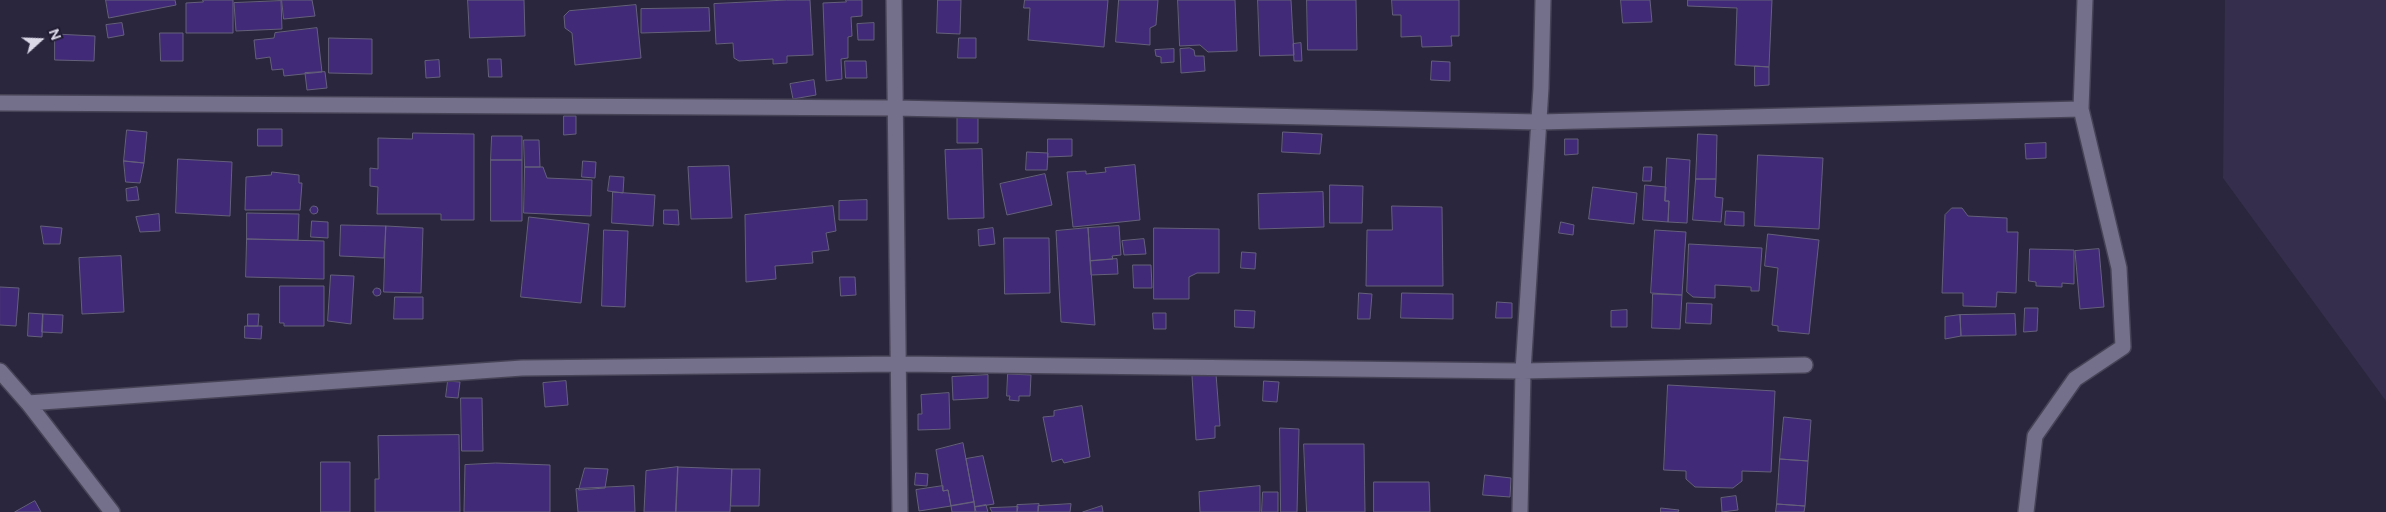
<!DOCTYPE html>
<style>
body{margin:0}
#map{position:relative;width:2386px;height:512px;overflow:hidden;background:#2a263d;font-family:Figtree,sans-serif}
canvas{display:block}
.north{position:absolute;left:15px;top:15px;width:50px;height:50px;-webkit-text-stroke:4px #211c32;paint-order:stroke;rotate:70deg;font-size:14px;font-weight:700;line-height:20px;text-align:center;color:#dbd8e8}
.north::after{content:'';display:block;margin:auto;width:18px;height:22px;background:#dbd8e8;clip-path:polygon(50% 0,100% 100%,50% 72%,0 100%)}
</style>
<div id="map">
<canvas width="2386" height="512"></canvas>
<div class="north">N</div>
</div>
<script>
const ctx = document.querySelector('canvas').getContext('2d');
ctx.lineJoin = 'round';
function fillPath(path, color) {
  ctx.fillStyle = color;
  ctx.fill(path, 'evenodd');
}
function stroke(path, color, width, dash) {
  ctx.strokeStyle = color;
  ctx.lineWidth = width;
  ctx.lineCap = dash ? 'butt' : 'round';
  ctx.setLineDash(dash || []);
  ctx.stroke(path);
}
fillPath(new Path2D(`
 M2225 0H2386V401L2223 178Z`), '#352e4c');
const building = new Path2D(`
 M106 0H175L176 5 109 18Z
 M203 0H233V33H186V3L203 2Z
 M282 0H312L315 16 284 19Z
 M468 0H524L525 36 470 38Z
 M787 0H810L813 55 787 56V63L773 64V59L739 61 734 58 733 43 716 44 714 4Z
 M846 0H862V16L851 17 852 36 848 37V58L841 59 842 79 826 81 823 3 846 2Z
 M938 0H961L960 34 937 33Z
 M1025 0H1108L1104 47 1028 40 1030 8H1024Z
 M1119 0H1158L1156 25 1150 28V45L1116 42Z
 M1178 0H1235L1237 51 1208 52 1200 45 1180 46Z
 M1258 0H1291L1294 55 1260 56Z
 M1307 0H1356L1357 50H1308Z
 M1392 0H1459V36H1451L1452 46 1422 47 1421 36 1401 37V15H1393Z
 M1621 0H1650L1652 22 1623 23Z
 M1688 0H1772L1769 67 1735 65 1737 8 1688 6Z
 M281 1 282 29 236 31 234 3Z
 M636 5 641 58 575 65 572 33 565 28 564 16 569 11Z
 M709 8 710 31 641 33V9Z
 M122 23 124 35 108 38 106 25Z
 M874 23V40H858L857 24Z
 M317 28 322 72 284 76 283 69 272 70 270 57 256 59 254 40 274 38 275 33Z
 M160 33H183V61H161Z
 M55 34 95 36 94 61 55 60Z
 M329 38 372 39V74L329 73Z
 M959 38H976V58H958Z
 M1301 43 1302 61H1294L1293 44Z
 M1190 48 1194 50 1195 56H1204L1205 71 1181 73 1180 49Z
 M1174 49V62L1161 63V57L1156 56 1155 50Z
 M488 59H501L502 77H489Z
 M439 60 440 77 426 78 425 61Z
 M845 61H866L867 78H846Z
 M1432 61 1450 62V81L1431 80Z
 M1755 66 1769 67V85L1755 86Z
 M325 72 327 88 307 90 305 73Z
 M814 80 816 95 793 99 790 84Z
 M564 116H576V134L564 135Z
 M978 117V143H957V118Z
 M258 129H282V146H258Z
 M127 130 147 132 144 163 124 161Z
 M1283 132 1322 134 1320 154 1282 152Z
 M413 133 474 134V220H441V214H377L378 187 370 186V168L378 169V138L412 139Z
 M1698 134 1717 135 1716 179H1696Z
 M492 136H522V160H491Z
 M1048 139H1072V156L1048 157Z
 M1565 139H1578V154L1565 155Z
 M524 140H539L540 167H525Z
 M2046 143V158L2026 159 2025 144Z
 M982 149 984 218 948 219 945 150Z
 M1027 152 1048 153 1047 170H1026Z
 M1758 155 1823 158 1819 229 1755 226Z
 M1667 158 1690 160 1687 223 1668 222 1669 201H1665Z
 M178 159 232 162 230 216 176 213Z
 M491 160H522V221H491Z
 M124 161 144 163 140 183 126 182Z
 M583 161 596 162 595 178 582 177Z
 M1135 165 1140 220 1073 227 1067 172 1086 171V174L1106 172 1105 168Z
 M729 166 732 218 691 219 688 167Z
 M525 167H543L547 178 592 180 591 216 524 213Z
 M1644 167H1652L1651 181H1643Z
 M272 172 299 175V183H302L300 210H245L246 177 271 175Z
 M1045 174 1052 205 1007 215 1000 184Z
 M610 176 624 177 623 193 608 191Z
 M1696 179H1716L1715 197 1723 198 1721 222 1693 220Z
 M1330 185 1363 186 1362 223H1330Z
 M1645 185 1666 187 1665 201H1669L1668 222 1643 220Z
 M137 187 139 200 127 201 126 189Z
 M1593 187 1637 193 1634 224 1589 219Z
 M613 192 655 195 653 226 612 223Z
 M1323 192 1324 227 1259 229 1258 194Z
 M867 200V220H839V201Z
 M833 206 836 231 826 233 829 250 812 252 813 263 775 266 776 279 746 282 745 215Z
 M1392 206 1442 207 1443 286H1366L1367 230H1392Z
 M310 210a4 4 0 1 1 8 0a4 4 0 1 1-8 0Z
 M1952 208H1962L1968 216 2007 218V232H2018L2016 293 1997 292 1996 307 1963 306V293H1942L1945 215Z
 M664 210H678L679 225 664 224Z
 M1726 211 1744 212V226L1725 225Z
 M247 213 299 214 298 240 247 239Z
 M159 214 160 231 140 232 136 217Z
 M529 217 589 224 581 303 521 297Z
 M312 221 328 222V238L311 237Z
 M1561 222 1574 225 1573 235 1559 233Z
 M341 225 386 226 384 258 340 256Z
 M41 226 62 228 60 244H44Z
 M386 226 423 228 421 293 384 292Z
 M1119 226 1121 255 1112 256 1113 259 1090 261 1088 228Z
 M993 228 995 244 979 246 978 230Z
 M1088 228 1095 325 1061 322 1056 231Z
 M1154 228 1219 229V273H1197L1189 277V299H1154Z
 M604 230 628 231 625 307 602 306Z
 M1655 230 1686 232 1682 295 1651 293Z
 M1768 234 1819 240 1809 334 1778 331V326L1772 325 1778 268 1765 266Z
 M1004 238H1049L1050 293 1005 294Z
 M247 239 324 241V279L246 277Z
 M1144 239 1146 254 1124 255 1122 241Z
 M1689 244 1762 248 1759 291H1751V287L1715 285V298L1693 297 1687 292Z
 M2030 249 2074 250V284L2062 283V287L2036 286V282L2029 281Z
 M2099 249 2104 307 2080 309 2075 251Z
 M1242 252 1256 253 1255 269 1241 268Z
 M121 256 124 312 82 314 79 258Z
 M1117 259 1118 274 1091 275 1090 261Z
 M1133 265H1151L1152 288H1134Z
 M331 275 354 276 351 324 328 321Z
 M840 277H855L856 295 841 296Z
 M280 286H324V326H284V323H280Z
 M0 287 19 288 16 326 0 325Z
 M373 292a4 4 0 1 1 8 0a4 4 0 1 1-8 0Z
 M1359 293 1372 294 1370 319H1358Z
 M1402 293 1453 294V319L1401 318Z
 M1653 294 1682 295 1680 329 1652 328Z
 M395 297H423V319H394Z
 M1497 302 1512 303V318H1496Z
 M1687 303 1712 304 1711 324 1686 323Z
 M2025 308H2038L2037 331 2024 332Z
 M1235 310 1255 311 1254 328 1235 327Z
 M1627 310V327H1611V311Z
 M29 313 43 314 42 337 28 336Z
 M1153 313H1166V329H1154Z
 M43 314 63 315 62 333 42 332Z
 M248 314H259L258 326H248Z
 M2015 314 2016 335 1961 336 1960 315Z
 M1960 315 1961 336 1945 339V317Z
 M245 326H262L261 339 245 338Z
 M1008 374 1031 375 1030 396H1019V401L1009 400 1010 396H1007Z
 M1216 374 1220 426H1215V438L1196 440 1192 376Z
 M988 375V398L953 400 952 377Z
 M448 381 460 382 458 398 446 397Z
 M566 381 568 405 545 407 543 383Z
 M1264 381 1279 382 1277 402 1263 401Z
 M1668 385 1775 391 1771 472 1742 471V481L1733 488 1695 487 1686 479V471L1664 470Z
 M949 393 950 429 918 430V414H922L921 395Z
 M461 398H482L483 451H462Z
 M1082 406 1090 457 1064 463 1062 459 1052 462 1043 417 1054 416V411Z
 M1784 417 1811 420 1808 461 1780 459Z
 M1280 428 1299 429 1297 512H1281Z
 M459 435 460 512H375V479H379L378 436Z
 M963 443 974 502 951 506 948 490 943 491 936 450Z
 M1304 444H1364L1365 512H1307Z
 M983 456 994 504 975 507 966 459Z
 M1780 459 1808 461 1805 506 1777 504Z
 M321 462H350V512H321Z
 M496 463 550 465V512H464L465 465Z
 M678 467 732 469 730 512H676Z
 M678 467 676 512H644L646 471Z
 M585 468 608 469 605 488 579 490Z
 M732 469H760L759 506H731Z
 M916 473 928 474 927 486 915 485Z
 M1485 475 1511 478 1510 497 1483 495Z
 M1374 482H1429L1430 512H1374Z
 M634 486 635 512H578L576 489Z
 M943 486V491L948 490 951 506 919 511 916 490Z
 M1260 486V512H1200L1199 492Z
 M1263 492H1278V512H1262Z
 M1736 496 1738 510 1722 512 1721 498Z
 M35 501 41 512H15Z
 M974 502 975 512H952L951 506Z
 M1039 504 1038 512H1017V505Z
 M1071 504 1070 512H1038V506Z
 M1777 504 1805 506 1804 512H1776Z
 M986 505 988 512H976L975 507Z
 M1102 506 1103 512H1083Z
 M1018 507 1017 512H992L990 508Z
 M1661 508 1679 510 1678 512H1661Z`);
fillPath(building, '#412a77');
stroke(building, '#65607b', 1);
const minor = new Path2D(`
 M894 0 900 512
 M0 103 895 108 1539 122 2081 109
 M0 371 28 403 112 512
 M28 403 522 368 898 364 1523 371 1805 365
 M1520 512 1523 371 1541 88 1543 0
 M2026 512 2035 436 2075 379 2123 347 2119 268 2081 109 2085 0`);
stroke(minor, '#474356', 18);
stroke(minor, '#746f8a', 15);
</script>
